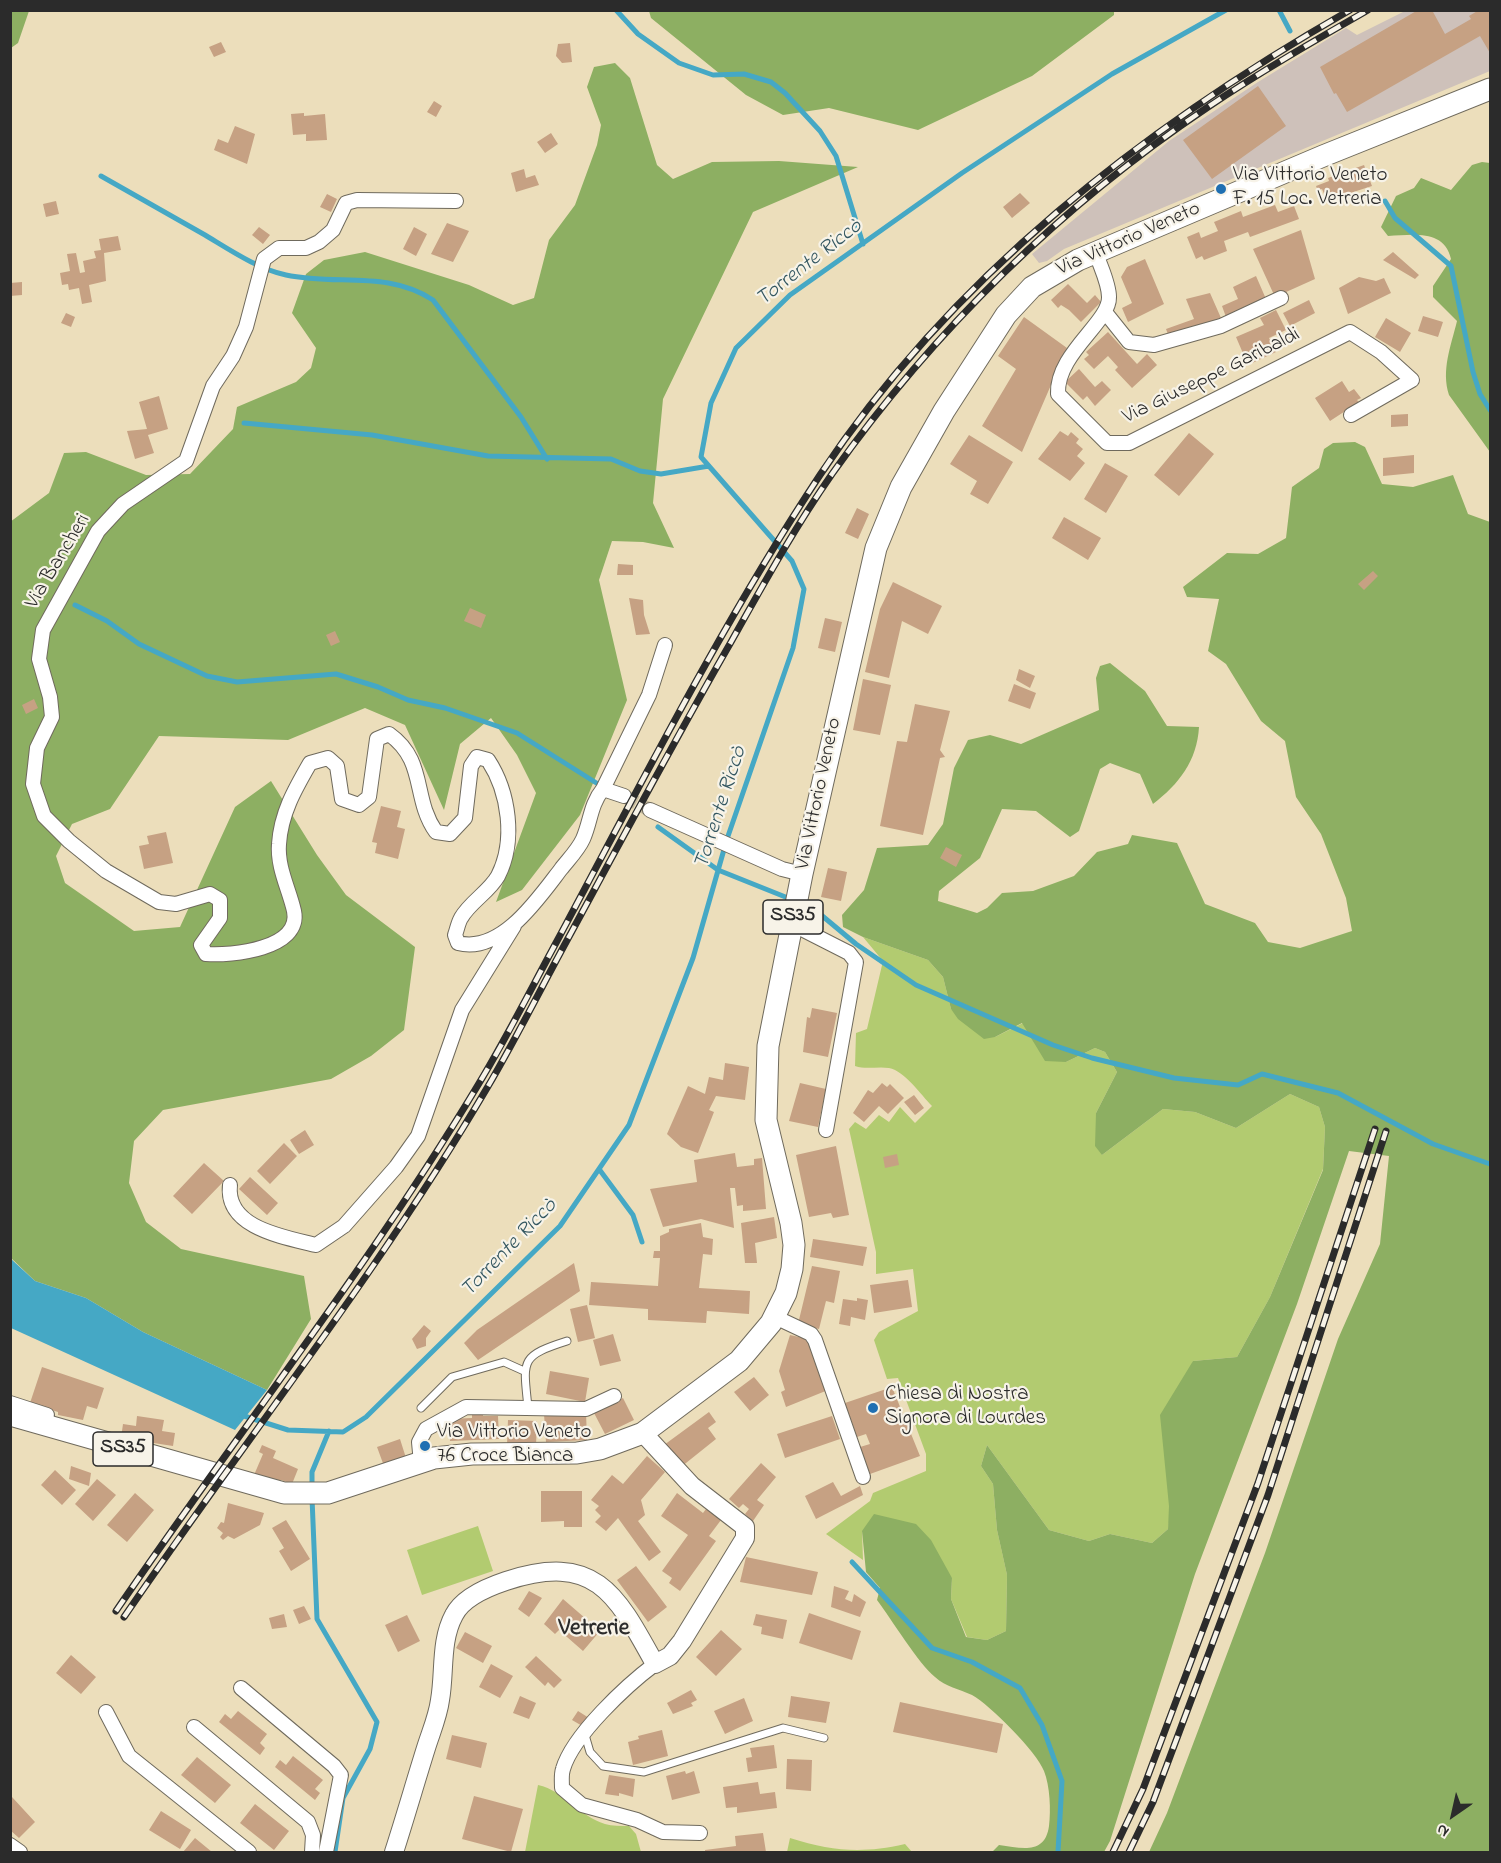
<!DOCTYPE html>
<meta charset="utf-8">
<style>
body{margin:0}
#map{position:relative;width:1501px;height:1863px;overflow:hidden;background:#ecdebb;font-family:"Indie Flower",sans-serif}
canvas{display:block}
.frame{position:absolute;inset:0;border:12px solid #2b2b2b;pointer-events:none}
.north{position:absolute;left:1423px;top:1785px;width:60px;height:60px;-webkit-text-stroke:4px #f7f3e8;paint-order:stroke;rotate:214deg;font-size:16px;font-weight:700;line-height:24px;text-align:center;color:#2b2b2b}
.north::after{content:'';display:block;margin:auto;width:21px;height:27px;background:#2b2b2b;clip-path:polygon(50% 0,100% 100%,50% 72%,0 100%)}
</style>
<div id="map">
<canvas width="1501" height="1863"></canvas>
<div class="frame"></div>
<div class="north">N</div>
</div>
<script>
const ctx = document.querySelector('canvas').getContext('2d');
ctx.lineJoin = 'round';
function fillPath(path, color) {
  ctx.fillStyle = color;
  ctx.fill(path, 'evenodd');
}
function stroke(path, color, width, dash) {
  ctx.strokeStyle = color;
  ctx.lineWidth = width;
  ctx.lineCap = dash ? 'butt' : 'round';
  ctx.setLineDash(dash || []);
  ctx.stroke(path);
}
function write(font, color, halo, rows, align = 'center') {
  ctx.font = font + ' "Indie Flower",sans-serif';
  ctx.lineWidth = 4.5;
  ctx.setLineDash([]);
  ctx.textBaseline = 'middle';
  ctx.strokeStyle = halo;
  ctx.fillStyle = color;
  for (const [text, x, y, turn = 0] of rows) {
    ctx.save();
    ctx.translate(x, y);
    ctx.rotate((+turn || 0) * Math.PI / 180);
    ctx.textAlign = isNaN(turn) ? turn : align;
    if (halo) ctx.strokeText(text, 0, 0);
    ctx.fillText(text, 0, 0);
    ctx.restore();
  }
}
fillPath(new Path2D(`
 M1405 11H1490V71L1064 249 1047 261 1039 263 1032 254 1169 141 1258 82 1346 28 1357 35Z`), '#cec1ba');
fillPath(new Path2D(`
 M863 937 928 960 943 977 951 1009 995 1037 1023 1023 1066 1062 1095 1048 1105 1052 1117 1072 1096 1113 1102 1155 1163 1109 1195 1112 1236 1128 1290 1094 1319 1107 1325 1127 1323 1169 1270 1297 1237 1357 1193 1361 1168 1529 1152 1543 1110 1534 1089 1541 1049 1530 987 1445 981 1466 993 1484 997 1530 1007 1575 1006 1631 987 1640 967 1637 951 1599 952 1578 862 1531 863 1560 826 1534 870 1501 873 1493 926 1471V1454L898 1378 887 1379 874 1340 879 1332 918 1311 913 1269 876 1274V1252L849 1129 855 1122 866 1129 879 1115 889 1122 900 1107 915 1123 932 1106C921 1095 905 1071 889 1068 877 1066 867 1070 855 1066L856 1033 867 1029 883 961Z
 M478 1526 493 1571 422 1595 407 1550Z
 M538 1785C565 1791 579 1816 605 1824 612 1826 621 1826 629 1826L636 1834 641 1852H525Z
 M790 1838C832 1851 861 1854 905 1844L912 1852H787Z`), '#b2cb70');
fillPath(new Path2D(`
 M11 10 29 11 18 43 11 48Z
 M1114 11V15L1032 76 918 130 829 108 783 115 746 95 651 18 649 11Z
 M615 63 630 78 657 165 673 179 712 162 779 161 858 167 753 212 663 399 653 503 674 548 643 542 612 541 599 580 627 700 580 815 522 890 496 902 536 793 517 755 491 718 460 744 444 810 405 725 365 708 288 740 159 736 110 809 72 824 56 856 65 883 134 931 180 927 235 807 271 781 317 855 346 895 415 947 404 1030 371 1056 331 1079 163 1110 134 1141 129 1183 146 1222 181 1249 304 1276 311 1319 267 1390 143 1332 86 1298 35 1281 11 1258 10 522 49 493 64 453 86 452 146 475 190 474 233 429 237 407 296 382 311 368 316 348 292 313 306 274 324 260 365 252 469 285 513 305 534 298 549 240 575 205 597 145 601 125 587 87 594 67Z
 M1482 162 1490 163V452L1449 395C1441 370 1451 346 1457 321L1433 297V286L1451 259C1444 229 1413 235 1388 236L1381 227 1396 196 1414 188 1421 178 1451 190 1472 165Z
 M1355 442 1365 447 1382 484 1413 487 1453 475 1468 514 1490 522V1852H1149L1167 1813 1265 1553 1338 1339 1380 1244 1389 1156 1349 1151 1297 1304 1195 1574 1110 1841 1104 1852H992L999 1845C1022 1848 1045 1855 1049 1826 1051 1810 1050 1786 1044 1771 1037 1752 990 1705 972 1695 959 1689 946 1687 935 1677 918 1663 892 1620 877 1600L880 1588 866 1572 862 1531 874 1514 916 1524 931 1540 952 1578 951 1599 966 1637 987 1640 1006 1631 1007 1575 997 1530 993 1484 981 1466 987 1445 1049 1530 1089 1541 1110 1534 1152 1543 1168 1529 1169 1506 1160 1415 1193 1361 1237 1357 1270 1297 1323 1170 1325 1127 1319 1107 1290 1094 1236 1128 1195 1112 1163 1109 1102 1155 1095 1146 1096 1113 1117 1072 1105 1052 1095 1048 1066 1062 1045 1061 1022 1023 995 1037 984 1039 958 1019 951 1009 943 977 928 960 863 937 843 927 842 915 864 890 877 848 928 845 943 824 954 768 968 740 990 735 1021 744 1099 710 1096 678 1100 666 1110 663 1145 691 1167 726 1199 727C1197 761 1179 784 1153 804L1140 774 1110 763 1100 769 1079 831 1070 837 1036 811 1002 809 980 858 939 891 938 901 977 913 987 908 1002 893 1033 891 1074 876 1097 852 1128 844 1132 835 1177 843 1205 904 1255 923 1268 942 1300 948 1352 931 1346 898 1321 834 1296 797 1285 741 1261 721 1226 664 1208 651 1219 599 1187 597 1183 587 1227 553 1258 554 1286 538 1292 487 1319 468 1324 449 1333 443Z`), '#8daf62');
fillPath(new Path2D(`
 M10 1258 35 1281 86 1298 143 1332 267 1390 235 1430 11 1328Z`), '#45a8c5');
stroke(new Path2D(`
 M616 10 638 34 679 63 713 75 744 74 771 82 785 93 820 131 836 156 863 244
 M1279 10 1290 31
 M101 176C136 196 170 215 205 235 230 250 258 269 286 275 337 286 387 270 433 300L521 417 547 459
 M1385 201 1395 218 1451 266 1473 372 1480 394 1490 410
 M244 423 372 435 488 456 611 459 640 471 661 474 709 466
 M75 605 107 621 139 644 207 676 237 682 336 674 378 687 408 700 445 708 517 733 598 784
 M658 827 718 870 793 900
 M802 903 814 909 856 944 916 985 1053 1045 1092 1058 1174 1078 1238 1085 1262 1074 1338 1093 1433 1144 1490 1164
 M599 1169 633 1215 642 1242
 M241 1415 288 1430 343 1432 366 1417 560 1226 629 1125 693 958 727 839 793 648 804 589 792 561 701 457 711 403 736 348 790 295 962 173 1112 74 1226 10
 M312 1489V1472L329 1431
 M312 1498 317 1619 377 1722 370 1749 343 1798 335 1852
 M852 1562 932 1648 972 1662 1020 1688 1042 1725 1062 1781 1058 1852`), '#45a8c5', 5);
fillPath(new Path2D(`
 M1418 10H1432L1445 34 1471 19 1469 16 1479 10H1490V53L1480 36 1347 112 1336 93 1334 94 1320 67Z
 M221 42 226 52 214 57 209 47Z
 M570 43 572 62 562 63 556 56 558 44Z
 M1258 86 1286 126 1212 179 1183 140Z
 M434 101 442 106 436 117 427 112Z
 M304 113V116L325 114 327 140 306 141V134L293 135 291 114Z
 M235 126 255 134 247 164 214 150 218 139 228 143Z
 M551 133 558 144 545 153 537 142Z
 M1364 165 1372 186 1344 195 1325 196 1322 189 1318 191 1316 186 1329 181 1328 178Z
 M524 169 526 178 535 175 539 185 516 192 511 173Z
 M1020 193 1030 203 1012 218 1003 207Z
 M327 194 337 199 331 212 320 207Z
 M56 201 59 214 46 217 43 204Z
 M1275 205 1278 212 1294 206 1299 219 1250 237 1248 232 1224 241 1227 251 1204 260 1202 256 1196 259 1187 237 1199 232 1201 238 1218 231 1214 222 1241 211 1243 217Z
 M447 223 469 231 453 262 431 254Z
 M259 227 270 235 263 244 252 235Z
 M414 227 427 234 416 256 403 249Z
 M1301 230 1315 279 1275 297 1253 249Z
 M118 236 121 250 104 253 106 281 89 285 92 302 82 304 79 288 69 290 68 284 62 285 60 273 70 271 67 254 76 253 80 273 85 272 83 261 96 258 94 251 101 250 99 239Z
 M1393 252 1419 275 1415 279 1383 260Z
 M1145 259 1164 304 1128 322 1122 308 1132 303 1121 277 1127 267Z
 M1256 276 1266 299 1226 317 1222 306 1238 299 1233 287Z
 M1359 277 1376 281 1384 278 1391 293 1348 314 1339 288Z
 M22 282V295L10 296V283Z
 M1068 284 1087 303 1095 295 1101 302 1081 322 1069 310 1061 305 1058 308 1051 300Z
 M1210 293 1221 318 1169 337 1166 329 1194 319 1186 299Z
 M1309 300 1315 313 1290 326 1283 313Z
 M1276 310 1286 330 1269 338 1276 352 1248 365 1236 337 1264 325 1260 318Z
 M66 313 75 317 71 327 61 323Z
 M1423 316 1443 322 1438 337 1418 331Z
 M1024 317 1067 348 1022 452 982 426 1016 369 998 356Z
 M1386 318 1411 333 1400 352 1375 337Z
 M1108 332 1137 364 1147 354 1157 365 1132 388 1115 370 1118 367 1108 356 1094 369 1084 359 1089 355 1086 352Z
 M1079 369 1095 387 1102 381 1111 390 1095 406 1087 396 1083 400 1065 382Z
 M1342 381 1349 392 1354 389 1361 398 1357 400 1359 402 1330 421 1315 398Z
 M159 396 168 429 148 435 154 453 135 459 127 431 147 429 139 402Z
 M1408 414V426L1391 427V415Z
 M1060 431 1068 436 1071 432 1079 439 1076 443 1083 449 1077 456 1085 463 1070 481 1038 459Z
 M1189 433 1214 454 1179 496 1154 475Z
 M969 435 1013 462 988 504 970 494 977 481 950 464Z
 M1414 455V473L1383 476V458Z
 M1105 463 1128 476 1106 513 1084 499Z
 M857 508 869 514 858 539 845 533Z
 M1064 517 1101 538 1088 560 1052 538Z
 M618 564 633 565V575H617Z
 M1373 571 1378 576 1364 590 1358 584Z
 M893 582 942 606 928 634 902 621 889 678 865 672 880 609Z
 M629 598 643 600 644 615 650 634 636 635Z
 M470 608 486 615 481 628 464 621Z
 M825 618 842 622 835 652 818 648Z
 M335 631 340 642 331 646 326 635Z
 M1019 669 1035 676 1030 688 1016 680Z
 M863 679 891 685 880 735 853 730Z
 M1014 684 1036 693 1030 709 1008 701Z
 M34 699 38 708 26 714 22 705Z
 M915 704 950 711 940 750 945 757 940 758 923 835 880 826 897 741 907 742Z
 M381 806 401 811 397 827 405 829 398 859 375 853 377 843 372 842Z
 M166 832 173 863 144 869 139 846 149 844 147 836Z
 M946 847 962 855 956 867 940 858Z
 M828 868 847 872 841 901 821 897Z
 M812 1008 837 1013 828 1057 803 1052 807 1017 810 1018Z
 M725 1063 749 1067 745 1100 716 1096 709 1110 714 1112 698 1153 681 1147 667 1134 688 1086 705 1094 709 1077 723 1080Z
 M800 1083 826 1089 818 1127 789 1121Z
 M882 1083 887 1087 890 1084 904 1098 888 1114 879 1106 864 1122 853 1113 868 1090 873 1093Z
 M914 1095 924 1108 915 1115 904 1102Z
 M305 1130 314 1145 299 1154 290 1140Z
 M284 1143 297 1156 270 1184 257 1171Z
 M836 1146 849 1215 833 1218 831 1213 809 1217 796 1155Z
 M735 1153 737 1167 754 1165V1159L762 1158 766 1209 743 1211V1205L737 1206 735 1188H730L734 1228 701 1219 663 1227 650 1189 697 1182 694 1160Z
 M897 1154 899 1165 885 1168 883 1157Z
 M204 1163 224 1181 192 1214 173 1196Z
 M250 1177 278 1203 267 1215 239 1189Z
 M774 1217 777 1238 755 1243 757 1263H745L741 1223Z
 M701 1223 703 1237 713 1239 712 1255 703 1254 699 1288 750 1291 749 1314 707 1311 706 1323 648 1320V1309L589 1305 591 1282 658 1286 660 1258H653L654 1251H660V1236L669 1232V1229Z
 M813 1239 867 1247 863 1266 810 1257Z
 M574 1263 580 1291 478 1360 464 1343 477 1330Z
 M812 1266 840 1271 834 1303 826 1301 819 1329 798 1324Z
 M908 1280 912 1307 874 1313 870 1285Z
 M857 1298 868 1300 865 1320 851 1317 850 1326 839 1324 843 1299 857 1301Z
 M587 1305 595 1338 578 1342 570 1309Z
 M424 1325 431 1331 426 1338V1346L417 1349 412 1339Z
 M613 1334 621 1361 600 1366 593 1340Z
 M790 1335 808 1339 828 1390 786 1407 781 1392 785 1390 779 1371Z
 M42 1367 104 1388 97 1409 87 1406 83 1420 58 1415V1412L30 1403Z
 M550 1371 589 1378 585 1402 546 1394Z
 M754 1377 769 1395 750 1411 734 1392Z
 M892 1387 920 1456 870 1474 860 1447 870 1444 866 1434 857 1437 845 1403Z
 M623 1398 634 1420 605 1434 594 1413Z
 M586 1412 587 1440 546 1442 544 1414Z
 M709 1412 716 1422 708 1428 716 1439 681 1467 664 1445Z
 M472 1413H483V1416H498L499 1439 450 1441 448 1419 472 1418Z
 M137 1416 164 1420 162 1431 175 1433 173 1446 121 1438 123 1424 136 1426Z
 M832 1416 840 1439 785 1458 777 1434Z
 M508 1420 537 1421 536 1446 507 1445Z
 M400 1439 406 1458 384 1466 377 1447Z
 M262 1445 276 1451 273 1458 298 1469 292 1484 281 1480 278 1486 254 1475 263 1454 259 1452Z
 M647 1456 665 1472 641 1500 645 1515 638 1521 661 1552 649 1561 618 1518 606 1531 595 1522 601 1516 595 1510 599 1506 591 1500 612 1475 623 1484Z
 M761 1463 776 1477 757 1500 764 1505 753 1521 745 1514 749 1509 743 1504 739 1508 729 1499Z
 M71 1466 91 1473 89 1486 69 1479Z
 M55 1470 76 1490 62 1505 41 1485Z
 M97 1479 116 1495 93 1521 75 1504Z
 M833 1482 841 1496 860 1486 863 1495 816 1519 805 1496Z
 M541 1491H582V1527H564V1521L541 1522Z
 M135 1493 154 1510 127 1542 107 1525Z
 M677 1493 703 1513 706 1509 721 1520 709 1536 716 1541 680 1591 669 1583 672 1578 662 1571 688 1535 661 1516Z
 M228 1503 264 1513 260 1525 234 1539 228 1536 223 1540 220 1537 223 1533 217 1528 221 1522 224 1523Z
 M286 1520 310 1559 291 1571 279 1551 284 1548 272 1528Z
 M746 1557 818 1572 812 1595 740 1582Z
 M636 1566 667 1607 648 1622 617 1580Z
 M834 1586 849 1591 845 1599 852 1602 854 1594 866 1602 860 1617 831 1607Z
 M529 1591 542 1598 529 1617 518 1609Z
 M563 1599 600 1631 583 1651 559 1630 555 1634 544 1624Z
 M304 1606 311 1619 299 1624 293 1610Z
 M809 1613 861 1631 852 1660 799 1643Z
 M284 1614 287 1627 272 1629 269 1618Z
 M756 1614 787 1620 783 1639 761 1634 762 1627 753 1625Z
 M407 1615 420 1641 398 1652 385 1625Z
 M721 1630 742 1649 716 1676 696 1657Z
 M465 1632 492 1646 483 1663 456 1648Z
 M71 1655 96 1677 81 1694 56 1673Z
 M536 1656 562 1680 554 1688 548 1682 545 1686 525 1667Z
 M491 1664 513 1676 500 1698 479 1687Z
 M691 1690 697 1700 691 1703 693 1706 673 1714 667 1703Z
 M520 1696 536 1703 529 1719 513 1713Z
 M791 1696 830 1702 826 1723 788 1717Z
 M744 1698 753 1721 725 1734 714 1711Z
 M900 1702 1003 1724 997 1753 893 1732Z
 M238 1711 267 1734 260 1743 265 1748 260 1755 219 1722 225 1714 231 1719Z
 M578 1711 589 1718 584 1727 572 1720Z
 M662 1730 668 1756 633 1765 628 1742 639 1739 638 1736Z
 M452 1735 487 1743 481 1768 446 1759Z
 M774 1745 777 1768 748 1772 746 1758 752 1757 750 1748Z
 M293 1756 323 1780 315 1789 320 1793 315 1800 275 1767 280 1760 286 1765Z
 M197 1757 231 1785 215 1803 181 1775Z
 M787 1759 812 1760 811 1791 786 1789Z
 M685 1771 686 1774 694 1771 700 1793 672 1800 666 1776Z
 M609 1775 635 1779 633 1797 619 1793V1796L605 1794Z
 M758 1782 760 1794 775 1792 777 1808 737 1813V1807L726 1808 723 1787Z
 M474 1796 523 1809 511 1852 462 1839Z
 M12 1797 35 1822 19 1838 10 1830Z
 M255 1804 289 1831 274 1850 240 1823Z
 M161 1811 191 1830 180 1849 149 1830Z
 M763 1833 766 1852H705V1850L736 1846 735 1836Z
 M195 1838 212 1852H183Z`), '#c6a183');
stroke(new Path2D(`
 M624 796 650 810`), '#c5ba9e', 14, [14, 7]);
const lane = new Path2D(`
 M528 1407C523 1360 520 1356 567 1341
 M421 1408 452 1377 504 1362 524 1371
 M585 1735 590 1752 603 1766 644 1772 783 1728 824 1738`);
const street = new Path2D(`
 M456 201 357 200 346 203 333 230 319 242 306 248H279L264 259 246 327 233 356 213 386 186 461 123 504 98 531 43 630 39 659 50 697 52 717 37 748 33 784 44 816 69 841 106 871 159 902 176 904 210 894 220 900V918L201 945 206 954C231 956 302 949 294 911 289 889 277 867 279 844 281 813 295 789 310 763L328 758 337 766 342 799 359 805 369 797 377 739 389 734C427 761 412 798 436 832L450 834 465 818 471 766 477 757 488 760C509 792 516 841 498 876 489 892 470 902 461 918 458 923 457 930 455 935L458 943C501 954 538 899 561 869 568 860 578 850 583 839 591 821 590 805 603 789L624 796
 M1096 253C1100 266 1109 283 1109 297 1110 322 1056 354 1058 394L1107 443H1129L1350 332 1381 352 1412 380 1351 415
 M1105 312 1129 342 1154 345 1221 326 1281 298
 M603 789 649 695 665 645
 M650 810 782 869 802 874
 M792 924 849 953 856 962 826 1130
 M230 1185C225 1228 284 1237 316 1245L344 1226 396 1167 418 1136 462 1010 514 926
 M775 1317 811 1334 815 1340 863 1477
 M10 1403 47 1415
 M421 1463 419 1442 426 1429 466 1407 586 1409 614 1396
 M655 1664C627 1685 573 1735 563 1769 561 1775 562 1782 562 1788L582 1805 637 1820 663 1832 700 1833
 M241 1688 334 1766 341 1775 326 1852
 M106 1712 129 1756 249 1852
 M194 1727 308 1822 313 1835 312 1852
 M10 1845 20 1852`);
const secondary = new Path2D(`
 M394 1852C405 1818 415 1783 426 1748 431 1732 438 1716 440 1700 445 1672 440 1641 454 1615 463 1597 488 1587 506 1581 595 1552 616 1593 655 1664L670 1656 682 1641 745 1538V1527L692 1486 643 1433`);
const primary = new Path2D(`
 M10 1415 284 1493H328L434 1458 472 1454 577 1453 600 1449 643 1433 739 1361 771 1323 786 1293 792 1269 794 1245 791 1223 766 1120 768 1046 802 874 876 548 901 487 944 411 1006 315 1032 287 1078 260 1323 156 1490 89`);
stroke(lane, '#6f6a5d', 9);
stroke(street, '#6f6a5d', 16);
stroke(secondary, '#6f6a5d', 20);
stroke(primary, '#6f6a5d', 23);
stroke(lane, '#fff', 7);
stroke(street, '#fff', 14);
stroke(secondary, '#fff', 18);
stroke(primary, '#fff', 21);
const rail = new Path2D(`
 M116 1611C236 1435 368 1268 478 1085 506 1039 531 989 557 941 641 784 722 623 820 475 952 276 1145 127 1350 10
 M124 1617C245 1440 379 1272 487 1088 517 1037 543 984 571 933 624 835 676 738 731 642 763 585 795 527 832 474 933 331 1063 204 1208 107 1260 72 1314 41 1368 10
 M1113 1852 1143 1789 1258 1483 1375 1129
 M1129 1852 1153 1802 1268 1495 1386 1131`);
stroke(rail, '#2b2b2b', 7);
stroke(rail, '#f7f3e8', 4.5, [14]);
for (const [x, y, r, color] of [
 [1221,189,6,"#1f6fb2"],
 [873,1408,6,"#1f6fb2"],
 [425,1446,6,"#1f6fb2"]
]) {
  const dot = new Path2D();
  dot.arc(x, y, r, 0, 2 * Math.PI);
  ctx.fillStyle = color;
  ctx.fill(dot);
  stroke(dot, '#f7f3e8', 2);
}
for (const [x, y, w] of [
 [793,917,60],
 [123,1449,60]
]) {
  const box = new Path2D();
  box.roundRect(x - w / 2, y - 17, w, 34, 4.5);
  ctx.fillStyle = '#f7f3e8';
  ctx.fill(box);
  stroke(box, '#2b2b2b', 1.5);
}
write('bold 20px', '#2b2b2b', null, [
 ["SS35",793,917],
 ["SS35",123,1449]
]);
write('21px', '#2b2b2b', '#f7f3e8', [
 ["Via Vittorio Veneto",1233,177],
 ["F. 15 Loc. Vetreria",1233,201],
 ["Chiesa di Nostra",885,1396],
 ["Signora di Lourdes",885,1420],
 ["Via Vittorio Veneto",437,1434],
 ["76 Croce Bianca",437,1458]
], 'left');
write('21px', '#2b2b2b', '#f7f3e8', [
 ["Via Vittorio Veneto",1129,240,-24],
 ["Via Giuseppe Garibaldi",1212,377,-26],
 ["Via Bancheri",59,562,-59],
 ["Via Vittorio Veneto",820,794,-78]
]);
write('italic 22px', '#345761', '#f7f3e8', [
 ["Torrente Riccò",810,264,-38],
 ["Torrente Riccò",722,808,-72],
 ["Torrente Riccò",510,1249,-46]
]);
write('bold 24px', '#2b2b2b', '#f7f3e8', [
 ["Vetrerie",594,1630]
]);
</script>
